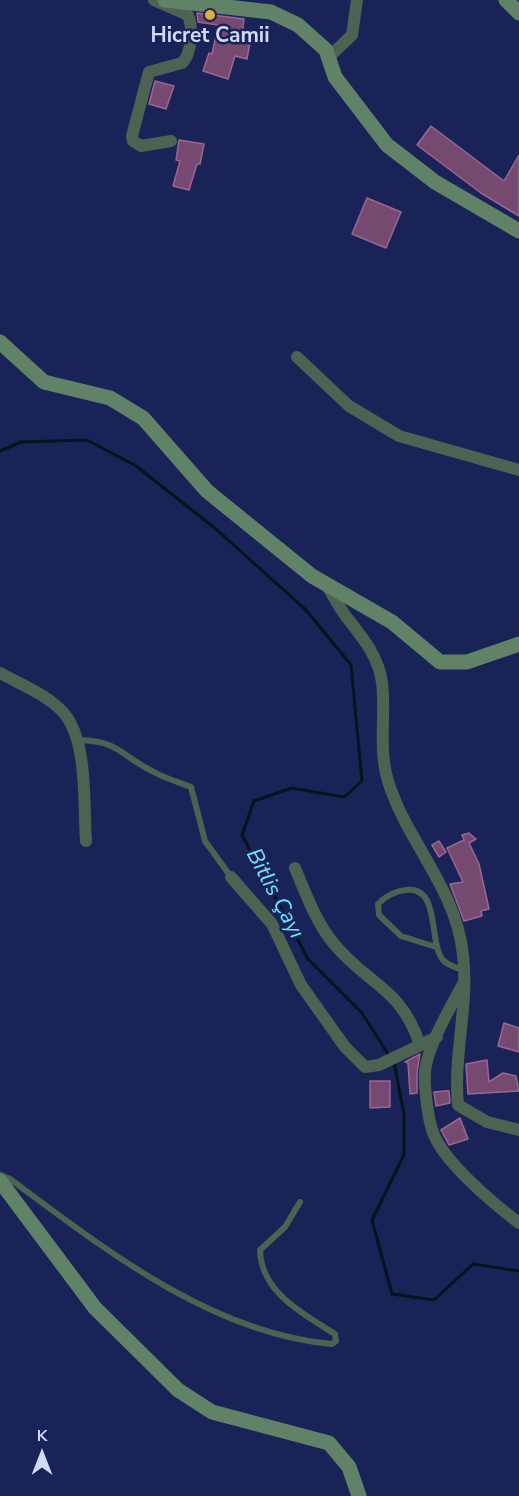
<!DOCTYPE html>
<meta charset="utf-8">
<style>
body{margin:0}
#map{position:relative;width:519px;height:1496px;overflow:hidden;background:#1a2357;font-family:"Nunito Sans",sans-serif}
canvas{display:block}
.north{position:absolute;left:12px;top:1424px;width:60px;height:60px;-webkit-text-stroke:4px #1a2357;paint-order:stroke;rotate:0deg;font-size:16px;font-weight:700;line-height:24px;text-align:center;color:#d0dafb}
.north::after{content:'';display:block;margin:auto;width:21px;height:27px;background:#d0dafb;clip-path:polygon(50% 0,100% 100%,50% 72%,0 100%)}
</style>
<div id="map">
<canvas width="519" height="1496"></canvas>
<div class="north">K</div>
</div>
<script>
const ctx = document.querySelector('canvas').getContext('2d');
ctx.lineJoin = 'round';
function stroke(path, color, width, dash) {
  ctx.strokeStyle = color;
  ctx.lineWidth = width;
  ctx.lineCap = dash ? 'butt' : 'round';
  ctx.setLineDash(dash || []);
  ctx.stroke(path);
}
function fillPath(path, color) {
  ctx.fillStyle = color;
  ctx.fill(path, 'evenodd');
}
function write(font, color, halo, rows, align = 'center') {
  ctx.font = font + ' "Nunito Sans",sans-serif';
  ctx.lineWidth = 5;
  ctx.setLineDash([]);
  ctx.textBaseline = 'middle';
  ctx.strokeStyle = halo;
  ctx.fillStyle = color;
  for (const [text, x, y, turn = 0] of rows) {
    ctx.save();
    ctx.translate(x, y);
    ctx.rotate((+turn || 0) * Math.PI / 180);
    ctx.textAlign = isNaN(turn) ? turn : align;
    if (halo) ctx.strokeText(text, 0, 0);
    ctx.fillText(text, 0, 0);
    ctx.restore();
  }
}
stroke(new Path2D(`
 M0 451 21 442 87 440 136 466 216 529 306 610 351 665 362 781 344 797 292 788 254 801 242 835 308 959 362 1013 390 1057
 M394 1062 404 1114V1155L372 1220 392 1294 434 1300 473 1264 519 1271`), '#00161b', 3);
const building = new Path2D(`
 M197 13 244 19 242 35 251 37 247 59 235 56 228 79 203 71 209 53 212 54 218 25 198 22Z
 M155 81 174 86 166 109 149 104Z
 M431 126 504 181 519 155V216L481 193 417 145Z
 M179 140 204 144 200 164H197L189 190 173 186 180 161 176 160Z
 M367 198 401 212 386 248 352 234Z
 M469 833 476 839 469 843 479 864 489 909 481 911 482 916 464 921 450 884 463 882 447 848 464 840 462 835Z
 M439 841 446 852 439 857 432 845Z
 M504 1023 519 1028V1052L498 1046Z
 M420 1054 417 1072V1093L410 1094 408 1063 405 1062Z
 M487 1060 489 1082 503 1073 516 1076 519 1091 468 1094 466 1064Z
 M370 1081H390V1107L370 1108Z
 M444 1091H449L450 1103 436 1106 434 1092Z
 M460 1118 468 1139 449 1145 441 1130Z`);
fillPath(building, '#764970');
stroke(building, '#9c6694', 1.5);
stroke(new Path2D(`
 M79 740C119 741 120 755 152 771 164 778 178 782 191 787L205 841 231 877
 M436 947 401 936 379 915 378 904C386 896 394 891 406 890 441 886 428 942 443 960 447 965 457 968 463 970
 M1 1175 10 1179C103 1248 212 1334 332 1344L336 1341 335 1334C304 1314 261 1293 260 1250L285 1227 300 1202`), '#4d6352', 6);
stroke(new Path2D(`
 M154 0 188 15C193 27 192 54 182 63L149 72 132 136 133 141 141 146 171 141
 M328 58 352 35 357 0
 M297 357 349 406 399 436 519 470
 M326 584C333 595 339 608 348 619 363 638 378 656 382 682 386 714 378 749 388 781 407 843 456 887 463 955 469 1006 453 1055 458 1105L487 1122 519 1130
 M0 673C20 684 43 693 60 709 89 736 83 803 86 841
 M295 868C306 894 316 923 335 945 368 985 401 987 420 1045
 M231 877 272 924 301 985 345 1047 365 1067 379 1065 437 1037
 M463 984C451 1006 427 1047 425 1072 424 1086 428 1122 434 1135 446 1164 494 1204 519 1223`), '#4d6352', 12);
stroke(new Path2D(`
 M165 0 271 12 298 25 326 50 335 77 387 145 435 182 519 231
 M506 0 519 13
 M0 342 44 382 110 398 143 418 207 491 312 576 392 622 440 662H467L519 644
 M0 1181 95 1308 178 1390 212 1412 329 1443 349 1467 359 1496`), '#608368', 15);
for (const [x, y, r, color] of [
 [210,15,6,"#d9b434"]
]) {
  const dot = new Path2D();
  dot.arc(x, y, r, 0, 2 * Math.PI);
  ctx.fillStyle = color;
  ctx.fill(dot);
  stroke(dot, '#1a2357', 2);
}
write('bold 21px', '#d0dafb', '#1a2357', [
 ["Hicret Camii",210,37]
]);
write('italic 22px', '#6ce7ff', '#1a2357', [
 ["Bitlis Çayı",274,894,62]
]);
</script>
